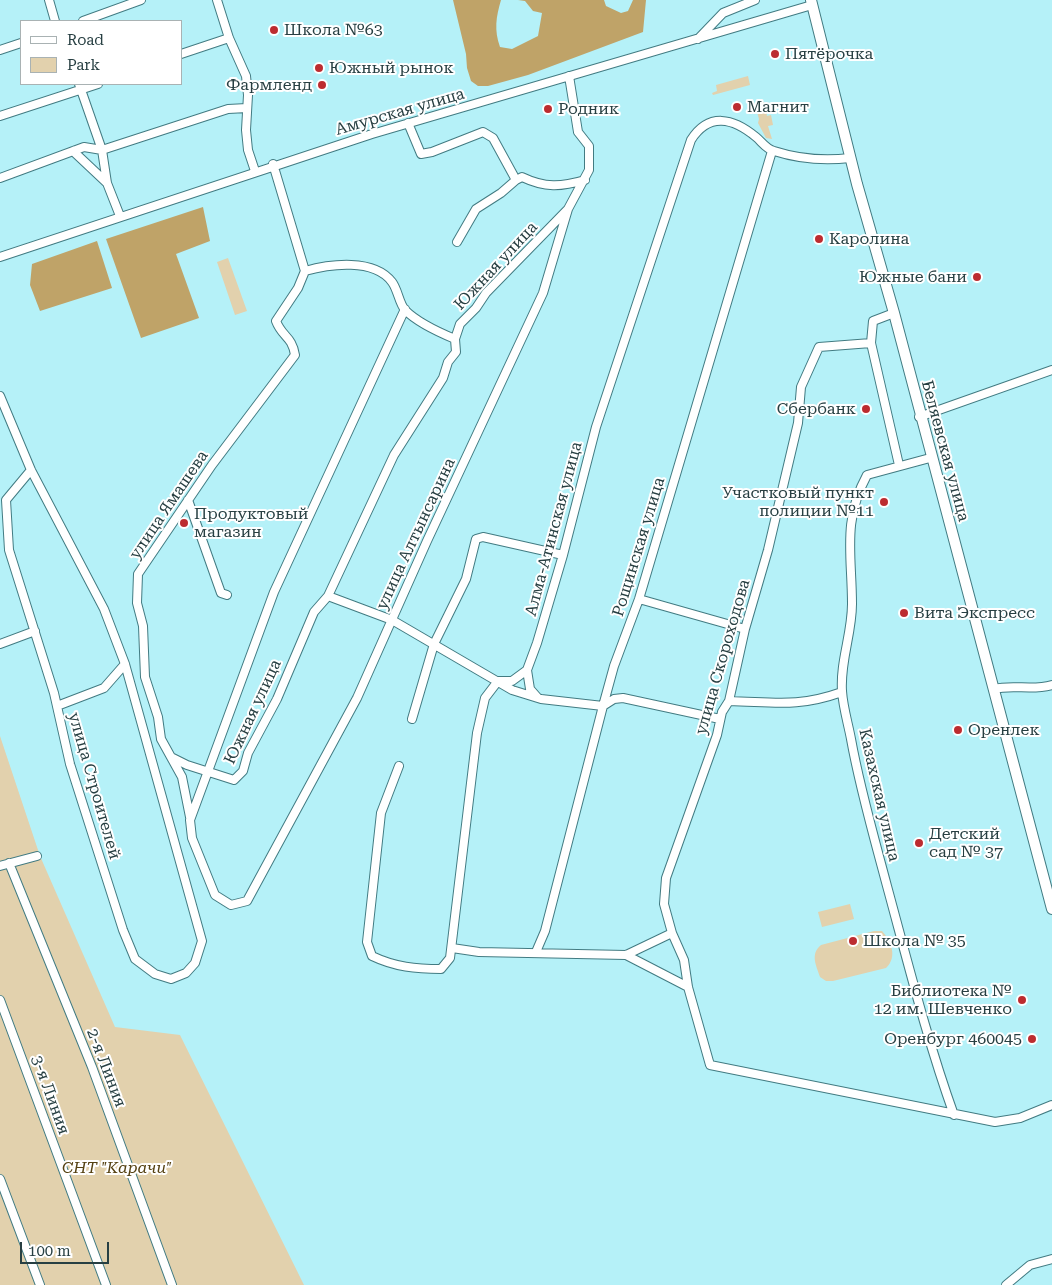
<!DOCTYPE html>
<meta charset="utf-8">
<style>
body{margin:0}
#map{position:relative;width:1052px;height:1285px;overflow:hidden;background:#b5f1f8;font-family:"Roboto Serif",serif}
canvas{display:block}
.legend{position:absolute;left:20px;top:20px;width:162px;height:65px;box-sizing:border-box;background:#fff;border:1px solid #a9b2b3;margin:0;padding:6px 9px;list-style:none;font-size:15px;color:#273f42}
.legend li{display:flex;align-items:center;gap:10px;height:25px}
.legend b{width:25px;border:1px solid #a9b2b3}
.scale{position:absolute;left:20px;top:1242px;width:89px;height:22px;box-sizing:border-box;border:2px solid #273f42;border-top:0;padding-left:6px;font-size:15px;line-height:18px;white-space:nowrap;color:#273f42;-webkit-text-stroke:4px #fff;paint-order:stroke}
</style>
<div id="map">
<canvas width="1052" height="1285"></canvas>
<ul class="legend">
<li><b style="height:6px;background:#fff"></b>Road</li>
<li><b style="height:14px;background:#e2d1ad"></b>Park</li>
</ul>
<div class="scale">100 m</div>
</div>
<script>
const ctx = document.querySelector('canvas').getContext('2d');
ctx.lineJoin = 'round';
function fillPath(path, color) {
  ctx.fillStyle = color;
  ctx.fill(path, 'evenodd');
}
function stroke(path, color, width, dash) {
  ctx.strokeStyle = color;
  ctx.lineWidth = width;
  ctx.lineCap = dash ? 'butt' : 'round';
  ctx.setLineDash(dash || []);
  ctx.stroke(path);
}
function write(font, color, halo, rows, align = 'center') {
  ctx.font = font + ' "Roboto Serif",serif';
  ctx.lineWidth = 4;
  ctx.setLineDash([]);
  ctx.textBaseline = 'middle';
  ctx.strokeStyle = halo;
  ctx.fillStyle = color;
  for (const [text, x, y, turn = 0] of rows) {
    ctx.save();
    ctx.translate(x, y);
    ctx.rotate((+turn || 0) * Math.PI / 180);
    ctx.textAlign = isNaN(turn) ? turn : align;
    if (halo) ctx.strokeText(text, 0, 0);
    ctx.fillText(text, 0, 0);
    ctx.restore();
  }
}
fillPath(new Path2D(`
 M748 76 750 85 713 95 712 93 717 91 716 85Z
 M764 102 767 116 771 115 773 125 768 126 772 139 766 138 758 123 759 119 755 104Z
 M228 258 247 311 235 315 217 262Z
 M0 736 40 856 115 1027 180 1035 304 1285H0Z
 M850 904 854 919 822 927 818 912Z
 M874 931H882C891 941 898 957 886 968L833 981H826L820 977C816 965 810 954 821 945Z`), '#e2d1ad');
fillPath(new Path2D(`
 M453 0H501C496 17 494 30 500 47L512 49 538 36 542 13 533 11 525 1 518 0H604L606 6 621 13 628 11 633 0H646L643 32 528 75 488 86H478L471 81 467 68 466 54Z
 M203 207 210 241 176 254 199 318 141 338 106 239Z
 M97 241 112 288 40 311 30 285 32 264Z`), '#bfa368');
const minor = new Path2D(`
 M49 0 55 21
 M217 0 229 38 246 76 248 95 246 130 248 150 255 171
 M83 21 141 0
 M698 39 723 13 755 0
 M0 50 21 43
 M181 54 229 38
 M79 84 102 150 107 183 120 216
 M0 116 98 84
 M408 123 421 154 432 152 483 132 493 138 516 180 501 193 476 209 457 242
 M73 151 107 183
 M0 178 84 147 102 150 228 109 247 108
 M516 180 522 177C545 188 561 187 585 180
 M0 257 372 134 812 5
 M305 271C330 264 374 258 392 282 398 290 399 303 405 310 418 323 438 332 455 339
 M405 309 274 592 190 820 192 838 215 895 231 905 247 901 357 698 427 541 543 293 568 209 589 170V146L578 132 569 76
 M894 313 873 321 871 343 819 347 801 387 798 423 768 550 745 629 729 701 722 712 717 735 666 878 664 904 672 933 684 960 688 987 710 1065 995 1122 1020 1118 1052 1105
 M871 343 899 465
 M0 396 31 470 104 609 125 664 202 941 195 963 186 973 171 979 155 974 135 959 123 930 70 764 54 693 9 550 6 500 31 470
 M919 417 1052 370
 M930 458 867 475C842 521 852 555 852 604 852 634 840 661 842 691 843 707 848 723 851 739 860 789 874 837 887 886 908 963 927 1040 954 1115
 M188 500 221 593 227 595
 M328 596 392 620 512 690 541 699 603 706 614 699 623 698 720 719
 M639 599 745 629
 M0 644 35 631
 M527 670 530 689 537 697
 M994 689C1013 684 1032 691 1052 685
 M729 701C774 702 797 708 842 692
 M57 706 104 688 125 664
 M412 719 434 644 466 579 476 539 483 537 563 555
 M173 758 187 765 234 780 243 771 248 753 277 699 314 612 328 596 394 455 443 378 448 362 456 352 455 339 460 324 476 308 486 293 567 210
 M399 766 381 813 367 942 372 956C395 967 416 969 441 969L450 958 477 733 485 698 498 681H512L527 670 537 643 563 555 596 427 691 140C709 112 733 118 756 137 762 142 766 149 774 151 799 159 825 161 850 158
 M190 817 182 777 161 739 158 717 145 677 143 626 137 603 138 574 212 465 295 355C292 336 282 337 276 321L298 288 305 271 273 164
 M9 863 92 1067 172 1285
 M0 866 37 856
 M452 948 479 952 626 955 672 933
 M536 952 545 931 603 706 614 666 639 599 772 151
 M626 955 688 987
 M0 1000 106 1285
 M0 1179 40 1285
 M1006 1285 1030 1265 1052 1259`);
const major = new Path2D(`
 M811 0 857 184 894 313 1052 909`);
stroke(minor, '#427b82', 10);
stroke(major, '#427b82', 12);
stroke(minor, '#fff', 8);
stroke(major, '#fff', 10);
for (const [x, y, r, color] of [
 [274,30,5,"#bc2c30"],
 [775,54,5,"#bc2c30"],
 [319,68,5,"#bc2c30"],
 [322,85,5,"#bc2c30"],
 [737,107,5,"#bc2c30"],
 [548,109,5,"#bc2c30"],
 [819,239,5,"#bc2c30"],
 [977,277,5,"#bc2c30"],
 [866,409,5,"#bc2c30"],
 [884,502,5,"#bc2c30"],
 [184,523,5,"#bc2c30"],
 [904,613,5,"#bc2c30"],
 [958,730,5,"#bc2c30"],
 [919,843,5,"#bc2c30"],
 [853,941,5,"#bc2c30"],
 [1022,1000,5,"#bc2c30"],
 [1032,1039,5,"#bc2c30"]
]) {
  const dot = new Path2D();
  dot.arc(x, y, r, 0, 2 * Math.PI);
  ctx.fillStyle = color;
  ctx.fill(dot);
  stroke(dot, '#fff', 2);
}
write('16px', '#273f42', '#fff', [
 ["Школа №63",284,30],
 ["Пятёрочка",785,54],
 ["Южный рынок",329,68],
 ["Фармленд",312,85,"right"],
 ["Магнит",747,107],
 ["Родник",558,109],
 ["Каролина",829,239],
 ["Южные бани",967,277,"right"],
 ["Сбербанк",856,409,"right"],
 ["Участковый пункт",874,493,"right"],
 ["полиции №11",874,511,"right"],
 ["Продуктовый",194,514],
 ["магазин",194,532],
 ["Вита Экспресс",914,613],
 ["Оренлек",968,730],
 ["Детский",929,834],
 ["сад № 37",929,852],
 ["Школа № 35",863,941],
 ["Библиотека №",1012,991,"right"],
 ["12 им. Шевченко",1012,1009,"right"],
 ["Оренбург 460045",1022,1039,"right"]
], 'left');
write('16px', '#273f42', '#fff', [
 ["Амурская улица",400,112,-16],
 ["Южная улица",496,266,-47],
 ["Беляевская улица",945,451,75],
 ["улица Ямашева",169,505,-56],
 ["Алма-Атинская улица",554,529,-75],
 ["улица Алтынсарина",416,534,-65],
 ["Рощинская улица",639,547,-73],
 ["улица Скороходова",723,657,-74],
 ["Южная улица",253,712,-65],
 ["улица Строителей",94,786,74],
 ["Казахская улица",879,795,77],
 ["2-я Линия",106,1068,69],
 ["3-я Линия",50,1095,70]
]);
write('italic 16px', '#554112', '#fff', [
 ["СНТ \"Карачи\"",117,1168]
]);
</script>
